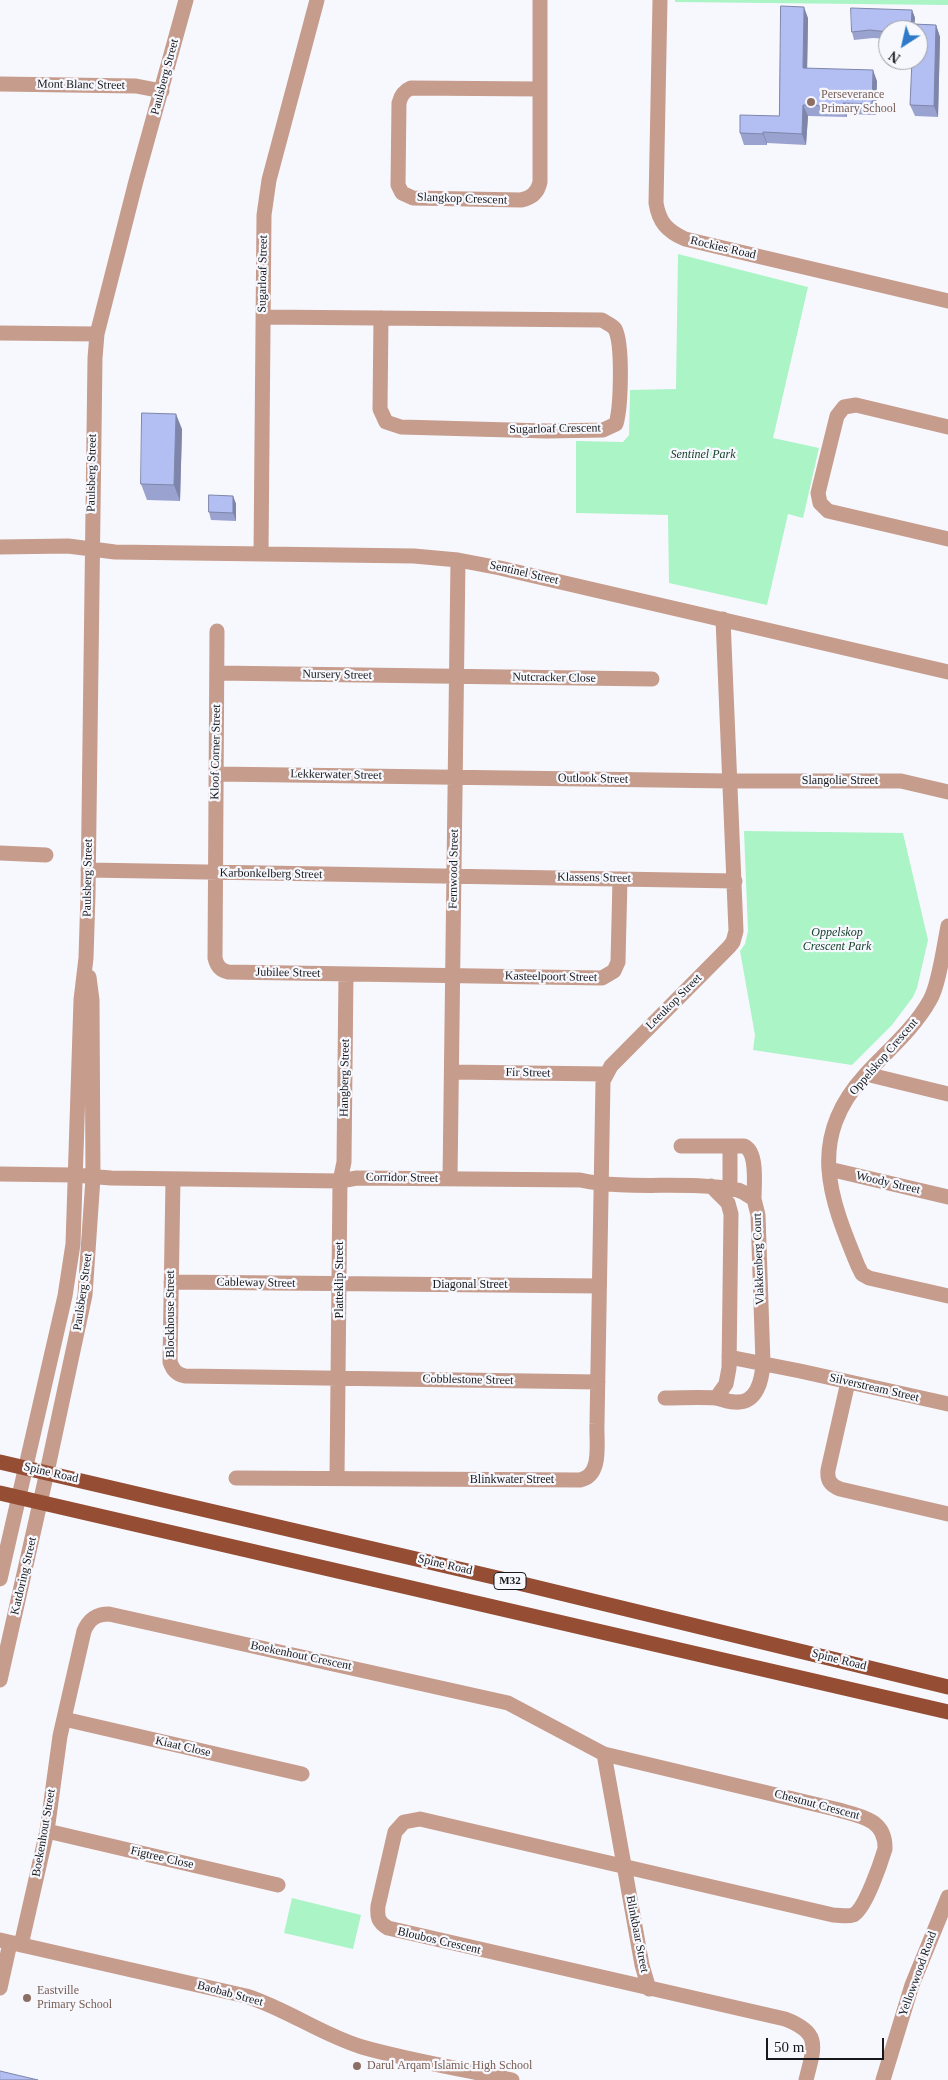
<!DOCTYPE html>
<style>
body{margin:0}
#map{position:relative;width:948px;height:2080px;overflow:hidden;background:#f7f8fe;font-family:Georgia,serif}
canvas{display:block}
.north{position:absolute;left:878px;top:20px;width:50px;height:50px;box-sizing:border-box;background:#f7f8fe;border:1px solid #9d9ea3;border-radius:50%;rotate:215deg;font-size:14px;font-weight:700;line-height:20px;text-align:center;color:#17181b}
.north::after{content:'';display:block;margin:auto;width:18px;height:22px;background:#2e79c9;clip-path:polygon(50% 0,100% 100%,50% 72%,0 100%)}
.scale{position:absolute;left:766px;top:2038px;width:118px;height:22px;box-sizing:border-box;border:2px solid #17181b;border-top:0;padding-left:6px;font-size:15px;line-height:18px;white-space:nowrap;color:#17181b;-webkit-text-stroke:4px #f7f8fe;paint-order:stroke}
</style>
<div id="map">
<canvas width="948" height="2080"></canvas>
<div class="north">N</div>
<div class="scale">50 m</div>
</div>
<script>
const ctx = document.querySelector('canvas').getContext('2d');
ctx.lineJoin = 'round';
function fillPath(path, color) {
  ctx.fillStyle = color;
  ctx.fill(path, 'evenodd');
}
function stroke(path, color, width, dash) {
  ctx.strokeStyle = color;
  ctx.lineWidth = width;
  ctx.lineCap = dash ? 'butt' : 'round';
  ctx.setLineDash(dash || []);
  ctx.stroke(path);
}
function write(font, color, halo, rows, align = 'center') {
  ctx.font = font + ' Georgia,serif';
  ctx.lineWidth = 4.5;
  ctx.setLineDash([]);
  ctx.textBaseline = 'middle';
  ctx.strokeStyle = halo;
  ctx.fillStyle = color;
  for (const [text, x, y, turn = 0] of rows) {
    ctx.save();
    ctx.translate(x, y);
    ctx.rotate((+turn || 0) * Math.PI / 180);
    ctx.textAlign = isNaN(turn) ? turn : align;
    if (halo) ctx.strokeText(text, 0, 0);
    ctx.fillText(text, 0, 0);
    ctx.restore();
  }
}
fillPath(new Path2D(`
 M675 0H948V5L675 2Z
 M678 254 808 287 773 438 819 448 803 518 788 514 767 605 669 583 668 515 576 513V441L623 442 629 435 630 390 676 389Z
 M744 831 903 833 928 940 917 988 913 997 892 1025 852 1065 753 1050 755 1035 740 951 745 944 748 931Z
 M292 1898 361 1915 353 1949 284 1933Z`), '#aaf4c6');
stroke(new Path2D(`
 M540 0V182C538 192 532 198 521 200L413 198 402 193 398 185 399 103C401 95 404 91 411 88L540 89
 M660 0 656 203C659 222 667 231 685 239L948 301
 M0 84 136 86 162 91
 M263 317 602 320C606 323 612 325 615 329 623 344 621 407 616 424L603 430 547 431 401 427 386 422 380 409 381 318
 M0 333 97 334
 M948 427 856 405 844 407 837 416 818 493 820 503 828 511 948 539
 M0 547 68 546 115 552 414 556 458 560 500 568 948 672
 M261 554 264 215 269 180 317 0
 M217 631 215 958C217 966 220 970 228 972L602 978 614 971 618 962 620 879
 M217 673 652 679
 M216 774 730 781H901L948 792
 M0 853 46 855
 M88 870 735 881
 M948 926C944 945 939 985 930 1000 914 1029 887 1051 865 1075 807 1139 829 1196 858 1266L862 1274 869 1278 948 1296
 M452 1072 605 1074
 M866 1074 948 1094
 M681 1146H744C758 1152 754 1185 754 1199
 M730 1146V1190
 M829 1169 948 1197
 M0 1174 74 1175 111 1178 340 1181 357 1178 580 1180C631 1191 685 1180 737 1190 743 1191 749 1196 754 1199L758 1215 763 1363C762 1380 757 1404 735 1402 728 1402 722 1399 716 1398 699 1397 681 1398 665 1398
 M173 1179 170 1362C173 1370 176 1374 185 1376L598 1382
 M450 1179 458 560
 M711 1186 728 1203 731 1214 729 1368 726 1384 716 1398
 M171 1282 599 1286
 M729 1357 800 1371 948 1404
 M848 1382 828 1470C827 1480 830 1485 840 1489L948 1514
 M236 1478 580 1480C603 1476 596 1441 597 1424L603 1081 611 1066 729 947 733 942 736 931 723 619
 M337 1478 340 1181 344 1162 346 974
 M0 1579 65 1296 73 1244 81 1000 86 958 88 894 95 358 97 334 136 181 186 0
 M0 1680 47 1472 85 1295 93 1178 92 1000 89 977
 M64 1719 302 1774
 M604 1754 642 1965 649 1989
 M47 1831 278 1885
 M0 1940 246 1996C287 2009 322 2035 362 2047 411 2061 463 2069 512 2080
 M21 1945 47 1831 60 1736 84 1631C89 1619 96 1614 109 1614L508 1703 604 1754 835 1809C859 1816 886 1818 885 1849 881 1862 865 1910 853 1915 847 1917 840 1915 833 1915L420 1819 404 1822 395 1832 378 1906C377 1917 378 1922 388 1928L785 2019C822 2033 814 2047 806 2080
 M0 1988 10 1943
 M883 2080 912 1985 948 1897`), '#c69c8d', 15);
stroke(new Path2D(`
 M0 1462 502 1579 948 1687
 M0 1493 948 1712`), '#954d34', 15);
fillPath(new Path2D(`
 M912 10 915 18 914 24 936 25 940 37 938 117 915 116 910 105 918 30H888V39L873 38 854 40 852 32Z
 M808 18 807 68 877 81 876 115 847 114V117L808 116 806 145 767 143V145H744L740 133 779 116Z
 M182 429 180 501 147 500 141 484Z
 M233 496 236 504V521L211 520 209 512Z`), '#9aa3d0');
fillPath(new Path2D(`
 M804 7 808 18 807 79 803 68Z
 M912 10 915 18 914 30H911Z
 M936 25 940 37 938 117 934 106Z
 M873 70 877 81 876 115 872 104Z
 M843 103 847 114V117L843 106Z
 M803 105 808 116 806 145 802 134Z
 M763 132 767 143V145L763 134Z
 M176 414 182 429 180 501 174 485Z
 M233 496 236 504V521L233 513Z`), '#7d85a9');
const building = new Path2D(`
 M781 6 804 7 803 68 873 70 872 104 843 103V106L803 105 802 134 763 132V134L740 133V115L779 116Z
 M851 8 912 10 911 30H888V32L870 30 852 32Z
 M913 24 936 25 934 106 910 105 912 60H918V30H913Z
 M142 413 176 414 174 485 141 484Z
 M209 495 233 496V513L209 512Z
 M0 2071 38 2080H0Z`);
fillPath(building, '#b3bef2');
stroke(building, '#7d85a9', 1);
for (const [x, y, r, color] of [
 [811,102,5,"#8d6e63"],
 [27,1998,5,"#8d6e63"],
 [357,2066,5,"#8d6e63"]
]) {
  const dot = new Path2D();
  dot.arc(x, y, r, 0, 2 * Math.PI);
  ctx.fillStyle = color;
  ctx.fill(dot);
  stroke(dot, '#f7f8fe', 2);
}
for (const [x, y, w] of [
 [510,1581,32]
]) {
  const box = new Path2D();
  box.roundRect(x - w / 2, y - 8.5, w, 17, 4);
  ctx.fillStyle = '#f7f8fe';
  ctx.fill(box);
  stroke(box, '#17181b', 1);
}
write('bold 11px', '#17181b', null, [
 ["M32",510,1581]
]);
write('12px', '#17181b', '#f7f8fe', [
 ["Paulsberg Street",165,77,-75],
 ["Mont Blanc Street",81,85,1],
 ["Slangkop Crescent",462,199,2],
 ["Rockies Road",723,248,13],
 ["Sugarloaf Street",263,274,-89],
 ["Sugarloaf Crescent",555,429,-1],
 ["Paulsberg Street",92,473,-89],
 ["Sentinel Street",524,573,13],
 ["Nursery Street",337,675,1],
 ["Nutcracker Close",554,678,1],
 ["Kloof Corner Street",216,752,-89],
 ["Lekkerwater Street",336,775,1],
 ["Outlook Street",593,779,1],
 ["Slangolie Street",840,781],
 ["Fernwood Street",454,869,-89],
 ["Karbonkelberg Street",271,874,1],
 ["Paulsberg Street",88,878,-89],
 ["Klassens Street",594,878,1],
 ["Jubilee Street",288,973,1],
 ["Kasteelpoort Street",551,977,1],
 ["Leeukop Street",674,1002,-45],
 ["Oppelskop Crescent",884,1057,-49],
 ["Fir Street",528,1073,1],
 ["Hangberg Street",345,1078,-89],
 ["Corridor Street",402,1178,1],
 ["Woody Street",888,1183,13],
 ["Vlakkenberg Court",759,1259,-92],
 ["Platteklip Street",340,1280,-90],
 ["Cableway Street",256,1283,1],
 ["Diagonal Street",470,1285],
 ["Paulsberg Street",83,1292,-82],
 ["Blockhouse Street",171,1314,-90],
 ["Cobblestone Street",468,1380,1],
 ["Silverstream Street",874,1388,13],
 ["Spine Road",51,1473,13],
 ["Blinkwater Street",512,1480],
 ["Spine Road",445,1565,13],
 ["Katdoring Street",24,1576,-77],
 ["Boekenhout Crescent",301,1656,12],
 ["Spine Road",839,1660,14],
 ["Kiaat Close",183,1747,13],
 ["Chestnut Crescent",817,1805,15],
 ["Boekenhout Street",44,1833,-80],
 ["Figtree Close",162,1858,13],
 ["Blinkbaar Street",637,1934,79],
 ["Bloubos Crescent",439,1941,13],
 ["Yellowwood Road",918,1974,-70],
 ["Baobab Street",230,1994,15]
]);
write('12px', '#785e54', '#f7f8fe', [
 ["Perseverance",821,95],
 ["Primary School",821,109],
 ["Eastville",37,1991],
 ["Primary School",37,2005],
 ["Darul Arqam Islamic High School",367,2066]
], 'left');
write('italic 12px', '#17402a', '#f7f8fe', [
 ["Sentinel Park",703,455],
 ["Oppelskop",837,933],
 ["Crescent Park",837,947]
]);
</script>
